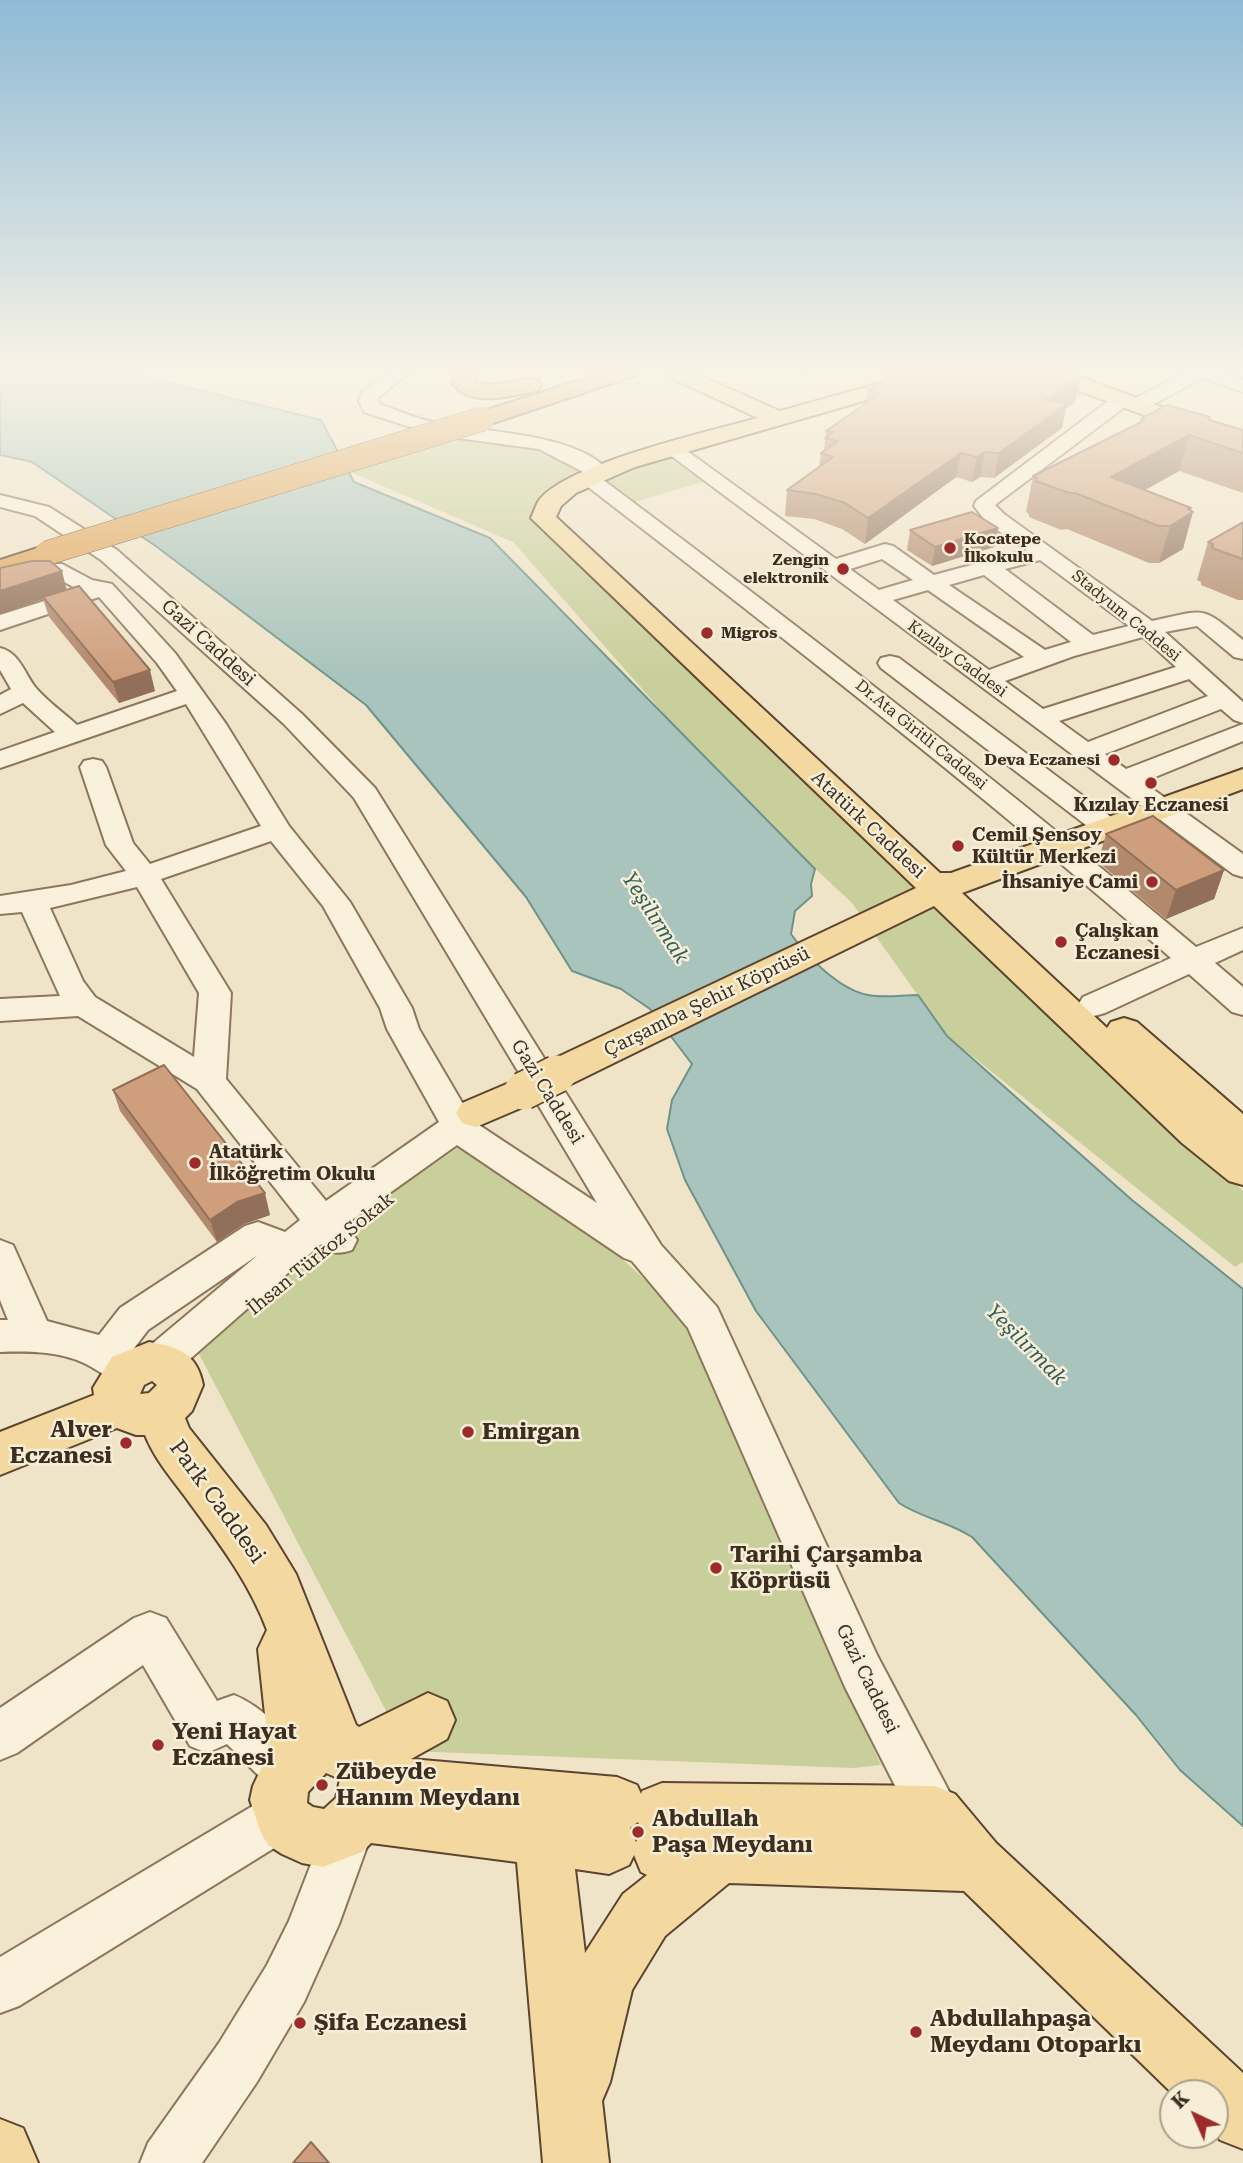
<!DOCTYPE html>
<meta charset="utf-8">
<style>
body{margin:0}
#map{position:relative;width:1243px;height:2163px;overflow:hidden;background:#f0e4c8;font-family:"Roboto Serif",serif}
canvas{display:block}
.north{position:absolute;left:1159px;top:2079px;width:70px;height:70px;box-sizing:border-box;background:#f7eed8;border:2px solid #ada18e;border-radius:50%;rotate:316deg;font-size:19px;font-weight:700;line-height:28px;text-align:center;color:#3d2e20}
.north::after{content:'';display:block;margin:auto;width:24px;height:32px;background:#9e2a2b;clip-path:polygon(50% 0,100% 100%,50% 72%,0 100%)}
</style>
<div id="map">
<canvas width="1243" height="2163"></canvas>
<div class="north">K</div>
</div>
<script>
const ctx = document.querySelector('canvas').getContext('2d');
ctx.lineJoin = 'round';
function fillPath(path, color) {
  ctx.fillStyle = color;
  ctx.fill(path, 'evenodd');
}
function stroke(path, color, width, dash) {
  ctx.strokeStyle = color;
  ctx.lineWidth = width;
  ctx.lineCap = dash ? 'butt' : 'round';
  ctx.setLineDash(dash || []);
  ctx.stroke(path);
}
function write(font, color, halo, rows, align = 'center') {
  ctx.font = font + ' "Roboto Serif",serif';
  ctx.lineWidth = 5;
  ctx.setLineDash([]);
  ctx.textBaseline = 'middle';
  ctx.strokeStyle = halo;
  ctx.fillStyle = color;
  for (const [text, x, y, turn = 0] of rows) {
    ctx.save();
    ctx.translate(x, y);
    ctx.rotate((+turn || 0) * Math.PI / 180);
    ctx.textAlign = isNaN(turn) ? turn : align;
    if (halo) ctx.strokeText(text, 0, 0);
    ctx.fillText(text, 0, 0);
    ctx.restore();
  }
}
fillPath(new Path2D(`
 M451 438 544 451 582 470 556 487 537 505 692 662 1243 1191V1262L1235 1267 947 1036 852 903 730 789 513 542 348 471Z
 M667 456 703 482 631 503 603 478Z
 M459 1147 599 1238 673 1305 706 1352 799 1584 881 1765 853 1768 407 1751 188 1333Z`), '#c9cf9b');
const water = new Path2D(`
 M0 372H125L321 420 354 482 490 538 815 869 811 884 812 896 795 911 791 934C807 957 840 990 868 995 883 998 902 995 918 995L947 1036 1132 1200 1243 1289V1826L1180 1770 1136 1715 972 1537C949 1522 922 1518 899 1503L756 1311 685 1180 667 1129 672 1100 692 1064 650 1009 621 989 572 971 526 897 366 705 157 547 32 462 0 455Z`);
fillPath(water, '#a9c4bc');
stroke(water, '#6f938a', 2);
const minor = new Path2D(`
 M389 372H410L378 398 379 404C399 411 420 420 441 424 485 432 582 434 610 473L602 479C804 630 1003 784 1196 947L1243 928V950L1215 963 1243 987V1015L1232 1012 1189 974 1105 1013 1094 1016 1083 1013 1078 1005 1083 997 1171 958C981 792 783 637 583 483L580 479 587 474 539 449 435 435 364 412 359 401 363 391Z
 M882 372H905L918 381 909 386 885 376Z
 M1187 372H1221L1243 380V392L1203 378 1146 408 1139 410 1130 404 1132 400Z
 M1123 393 1130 395 1132 399 1130 403 995 505 1004 514 1152 621C1206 609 1200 605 1243 640V659L1234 657 1197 626 1165 632 1243 702V723L1234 720 1221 709 1105 754 1126 769 1243 724V741L1143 782 1243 854V877L1233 874 662 449 665 445H679L836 559 885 544 893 546 934 575 1027 550 988 524 974 506 976 501 1116 395ZM882 559 913 580 879 590 850 569ZM1040 560 1129 626 1093 635 1005 569ZM984 575 1071 642 1045 650 949 585ZM928 590 1024 657 989 670 893 600ZM1143 637 1176 667 1043 709 1005 681 1074 656ZM1189 679 1208 696 1088 742 1059 721Z
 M0 495 49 507 117 550 302 714 375 788 661 1245 717 1307 877 1655 952 1797 959 1814 952 1831 935 1838 918 1831 845 1687 688 1328 632 1261 624 1258 457 1145 346 1224 357 1240 352 1250C339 1254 330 1255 321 1244L174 1373 160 1378 146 1373 143 1367 138 1379 124 1384C109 1379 98 1370 84 1363 58 1351 27 1351 0 1352V1320H8L0 1300V1240L13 1245 47 1321 99 1335 120 1308 245 1226 258 1222 285 1232 300 1220 197 1089 78 1016 0 1021V999L60 996 22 912 0 914V896L71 885 126 871 106 845 80 767 84 761 93 759 102 761 106 767 133 843 150 864 261 826 186 704 0 768V751L55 732 23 703 0 714V695L11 689 0 670V648C20 653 24 673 36 688 47 701 64 713 77 725L177 691 157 663 99 597 0 630V615L79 590 57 578H38L0 589V575L36 564H62L92 580 112 584 175 653 226 724 289 826 350 902 412 1008 419 1029 470 1116 467 1121 479 1125 597 1203 354 798 284 724 101 560 35 516 0 507ZM271 841 323 906 380 1008 387 1029 439 1122 326 1201 226 1079 231 993 161 879ZM137 887 199 993 194 1057 95 997 83 981 50 908ZM258 1255 146 1349 141 1361 132 1351 148 1330Z
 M890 656 899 658 1115 820 1119 826 1115 832 1105 834 1095 832 881 668 878 663 881 658Z
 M150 1612 166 1618 217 1701 234 1695C262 1706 300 1742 311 1770L304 1787 289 1793 300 1798 307 1815 300 1832 19 2006 0 2013V1957L266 1798 281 1791 270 1787 227 1744 207 1753 190 1746 143 1665 17 1753 0 1760V1708L134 1618Z
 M349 1802 366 1810 374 1827 339 1924 304 2002 257 2082 202 2163H140L148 2143 219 2043 267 1965 289 1921 332 1810Z`);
const major = new Path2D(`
 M664 372H692L780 411 920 372H953L950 376 635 467 576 493 561 506 556 517 940 873H951L1243 769V789L962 893 1107 1028 1111 1022 1124 1018 1137 1022 1243 1114V1185L1229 1181 1182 1143 934 906 571 1084 557 1088 543 1084 538 1074 543 1064 916 888 531 518C534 512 536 504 540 499 570 463 710 431 758 418L667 376Z
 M1036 372H1066L1243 437V452L1039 376Z
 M523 1077 537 1081 542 1091 537 1101 476 1127 462 1123 456 1113 462 1103Z
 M149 1342C178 1347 197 1353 203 1385L192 1411 185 1418 189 1428 266 1525 296 1574 356 1725 359 1727 428 1693 447 1701 455 1720 447 1739 411 1759 617 1777 637 1785 641 1794 642 1791 662 1783 935 1786 955 1794 996 1843 1243 2073V2149L1220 2140 1215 2134V2093L1173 2094 964 1891 729 1883 665 1936 632 1990 610 2082 602 2101 609 2163H543L517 1862 371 1843 362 1852 323 1867 302 1863 282 1854 268 1845 261 1833 250 1800 253 1786 269 1752 258 1649 267 1630C249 1582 219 1543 189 1502 173 1480 155 1460 145 1435H136L117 1428 0 1475V1432L94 1395 93 1388 112 1357ZM152 1381 157 1385 149 1393 140 1394 144 1385ZM326 1773 340 1779 336 1798 324 1809 313 1807 307 1803 308 1792ZM638 1822 642 1831 636 1842 630 1828ZM634 1855 641 1872 647 1875 623 1894 585 1953 575 1869 609 1874 629 1865Z
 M0 2119 23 2128 38 2163H0Z`);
const highway = new Path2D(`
 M456 372H478L474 380C495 392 516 375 538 380L541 385 538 390C513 396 470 408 452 383Z
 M606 372H637L634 376 490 424H474L471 419 474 414Z
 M47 545 56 548 60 553 56 558 0 576V560Z`);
stroke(minor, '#8d765c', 4);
stroke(major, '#5b4430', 4);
stroke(highway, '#5b4430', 4);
fillPath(minor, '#faf1dc');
fillPath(major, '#f3d9a0');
fillPath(highway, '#e0a458');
const majorBridge = new Path2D(`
 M523 1091 557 1074`);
const highwayBridge = new Path2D(`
 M47 553 482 419`);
stroke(majorBridge, '#5b4430', 40, []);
stroke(highwayBridge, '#5b4430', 25, []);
stroke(majorBridge, '#f3d9a0', 37);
stroke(highwayBridge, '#e0a458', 24);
fillPath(new Path2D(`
 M922 373 1073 376 1081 378 1075 402 1066 408 1062 428 994 478 980 477 972 482 956 477 865 544 842 529 814 519 785 516 787 490 819 467 821 453 824 451 826 431 866 403 868 390Z
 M1141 419 1209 420 1243 430V493L1179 471 1145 490 1191 508 1183 549 1159 563H1149L1067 529 1061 530 1029 517V514L1026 512 1033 476 1140 423Z
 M1243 522V600H1238L1201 585V582L1197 580 1208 542Z
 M998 528 994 547 932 566 907 550 910 530Z
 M67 589 155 691 119 703 49 617 43 599Z
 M1106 834 1224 870 1214 899 1166 919 1098 862Z
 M113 1090 270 1215 244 1224 217 1242 120 1111Z`), '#b2896c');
fillPath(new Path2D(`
 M800 372H810L800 375Z
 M1074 372 1071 384 1081 378 1075 402 1066 408 1062 428 994 478 999 453 1068 375Z
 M1189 435 1179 471 1113 508 1111 477Z
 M985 452 980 477 972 482 977 457Z
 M961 453 956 477 865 544 868 518Z
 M1191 508 1189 514 1193 512 1183 549 1159 563 1170 526Z
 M998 528 994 547 932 566 935 547Z
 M62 571 67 591 0 614V591Z
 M150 670 155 691 119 703 113 682Z
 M1224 870 1214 899 1166 919 1176 890Z
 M265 1193 270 1215 244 1224 217 1242 210 1220 237 1202Z`), '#916f58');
const building = new Path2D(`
 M897 372H917L922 373 925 372H1073L1068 375 1081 378 1046 399 1067 404 999 453 985 452 977 457 961 453 868 518 845 503 816 494 787 490 833 457 821 453 838 441 825 438 834 432 826 431 879 394 868 390Z
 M1167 405 1210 417 1209 420 1243 430V453L1189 435 1111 477 1191 508 1188 509 1193 512 1170 526H1159L1075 493H1069L1036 481 1037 478 1033 476 1145 420 1141 419Z
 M972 512 998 528 935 547 910 530Z
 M1243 522V559L1212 548 1213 544 1208 542Z
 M32 561H50L62 571 0 591V568Z
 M79 586 150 670 113 682 43 597Z
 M1153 816 1224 870 1176 890 1106 834Z
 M164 1065 265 1193 237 1202 210 1220 113 1090Z
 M311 2142 329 2163H293Z`);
fillPath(building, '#cf9f7d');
stroke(building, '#916f58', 2);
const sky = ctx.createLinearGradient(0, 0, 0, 675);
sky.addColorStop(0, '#8fbad6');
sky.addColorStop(0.55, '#f8f3e6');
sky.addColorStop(1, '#f8f3e600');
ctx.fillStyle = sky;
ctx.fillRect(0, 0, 1243, 675);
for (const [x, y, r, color] of [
 [950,548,7,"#9e2a2b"],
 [843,569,7,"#9e2a2b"],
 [707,633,7,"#9e2a2b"],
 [1114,760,7,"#9e2a2b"],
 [1151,783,7,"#9e2a2b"],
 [958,846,7,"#9e2a2b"],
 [1152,882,7,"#9e2a2b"],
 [1061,942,7,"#9e2a2b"],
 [195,1163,7,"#9e2a2b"],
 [468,1432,7,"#9e2a2b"],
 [126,1443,7,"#9e2a2b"],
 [716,1568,7,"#9e2a2b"],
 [158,1745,7,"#9e2a2b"],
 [322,1785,7,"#9e2a2b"],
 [638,1832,7,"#9e2a2b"],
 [300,2023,7,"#9e2a2b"],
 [916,2032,7,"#9e2a2b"]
]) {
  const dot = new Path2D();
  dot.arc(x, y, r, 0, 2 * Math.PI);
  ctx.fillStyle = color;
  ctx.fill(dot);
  stroke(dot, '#f7eed8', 2.5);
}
write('bold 16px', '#3d2e20', '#f7eed8', [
 ["Kocatepe",964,539],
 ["İlkokulu",964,557],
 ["Zengin",829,560,"right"],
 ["elektronik",829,578,"right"],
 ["Migros",721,633],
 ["Deva Eczanesi",1100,760,"right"]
], 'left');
write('16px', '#3d2e20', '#f7eed8', [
 ["Stadyum Caddesi",1126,616,39],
 ["Kızılay Caddesi",957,659,36],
 ["Dr.Ata Giritli Caddesi",921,735,39]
]);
write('19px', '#3d2e20', '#f7eed8', [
 ["Gazi Caddesi",208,643,42],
 ["Atatürk Caddesi",868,825,43],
 ["Çarşamba Şehir Köprüsü",707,1002,-26],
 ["Gazi Caddesi",547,1092,58],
 ["İhsan Türkoz Sokak",321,1254,-39],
 ["Gazi Caddesi",867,1679,64]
]);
write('bold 19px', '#3d2e20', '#f7eed8', [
 ["Kızılay Eczanesi",1151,805,"center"],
 ["Cemil Şensoy",972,835],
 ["Kültür Merkezi",972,857],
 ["İhsaniye Cami",1138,882,"right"],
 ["Çalışkan",1075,931],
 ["Eczanesi",1075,953],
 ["Atatürk",209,1152],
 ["İlköğretim Okulu",209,1174]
], 'left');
write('italic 21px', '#2f5d5a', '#f7eed8', [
 ["Yeşilırmak",655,918,57],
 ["Yeşilırmak",1026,1345,45]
]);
write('bold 23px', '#3d2e20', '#f7eed8', [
 ["Alver",112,1430,"right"],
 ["Eczanesi",112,1456,"right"],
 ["Emirgan",482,1432],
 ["Tarihi Çarşamba",730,1555],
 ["Köprüsü",730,1581],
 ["Yeni Hayat",172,1732],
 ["Eczanesi",172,1758],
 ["Zübeyde",336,1772],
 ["Hanım Meydanı",336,1798],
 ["Abdullah",652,1819],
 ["Paşa Meydanı",652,1845],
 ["Abdullahpaşa",930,2019],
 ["Meydanı Otoparkı",930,2045],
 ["Şifa Eczanesi",314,2023]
], 'left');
write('23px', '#3d2e20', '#f7eed8', [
 ["Park Caddesi",217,1502,54]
]);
</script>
